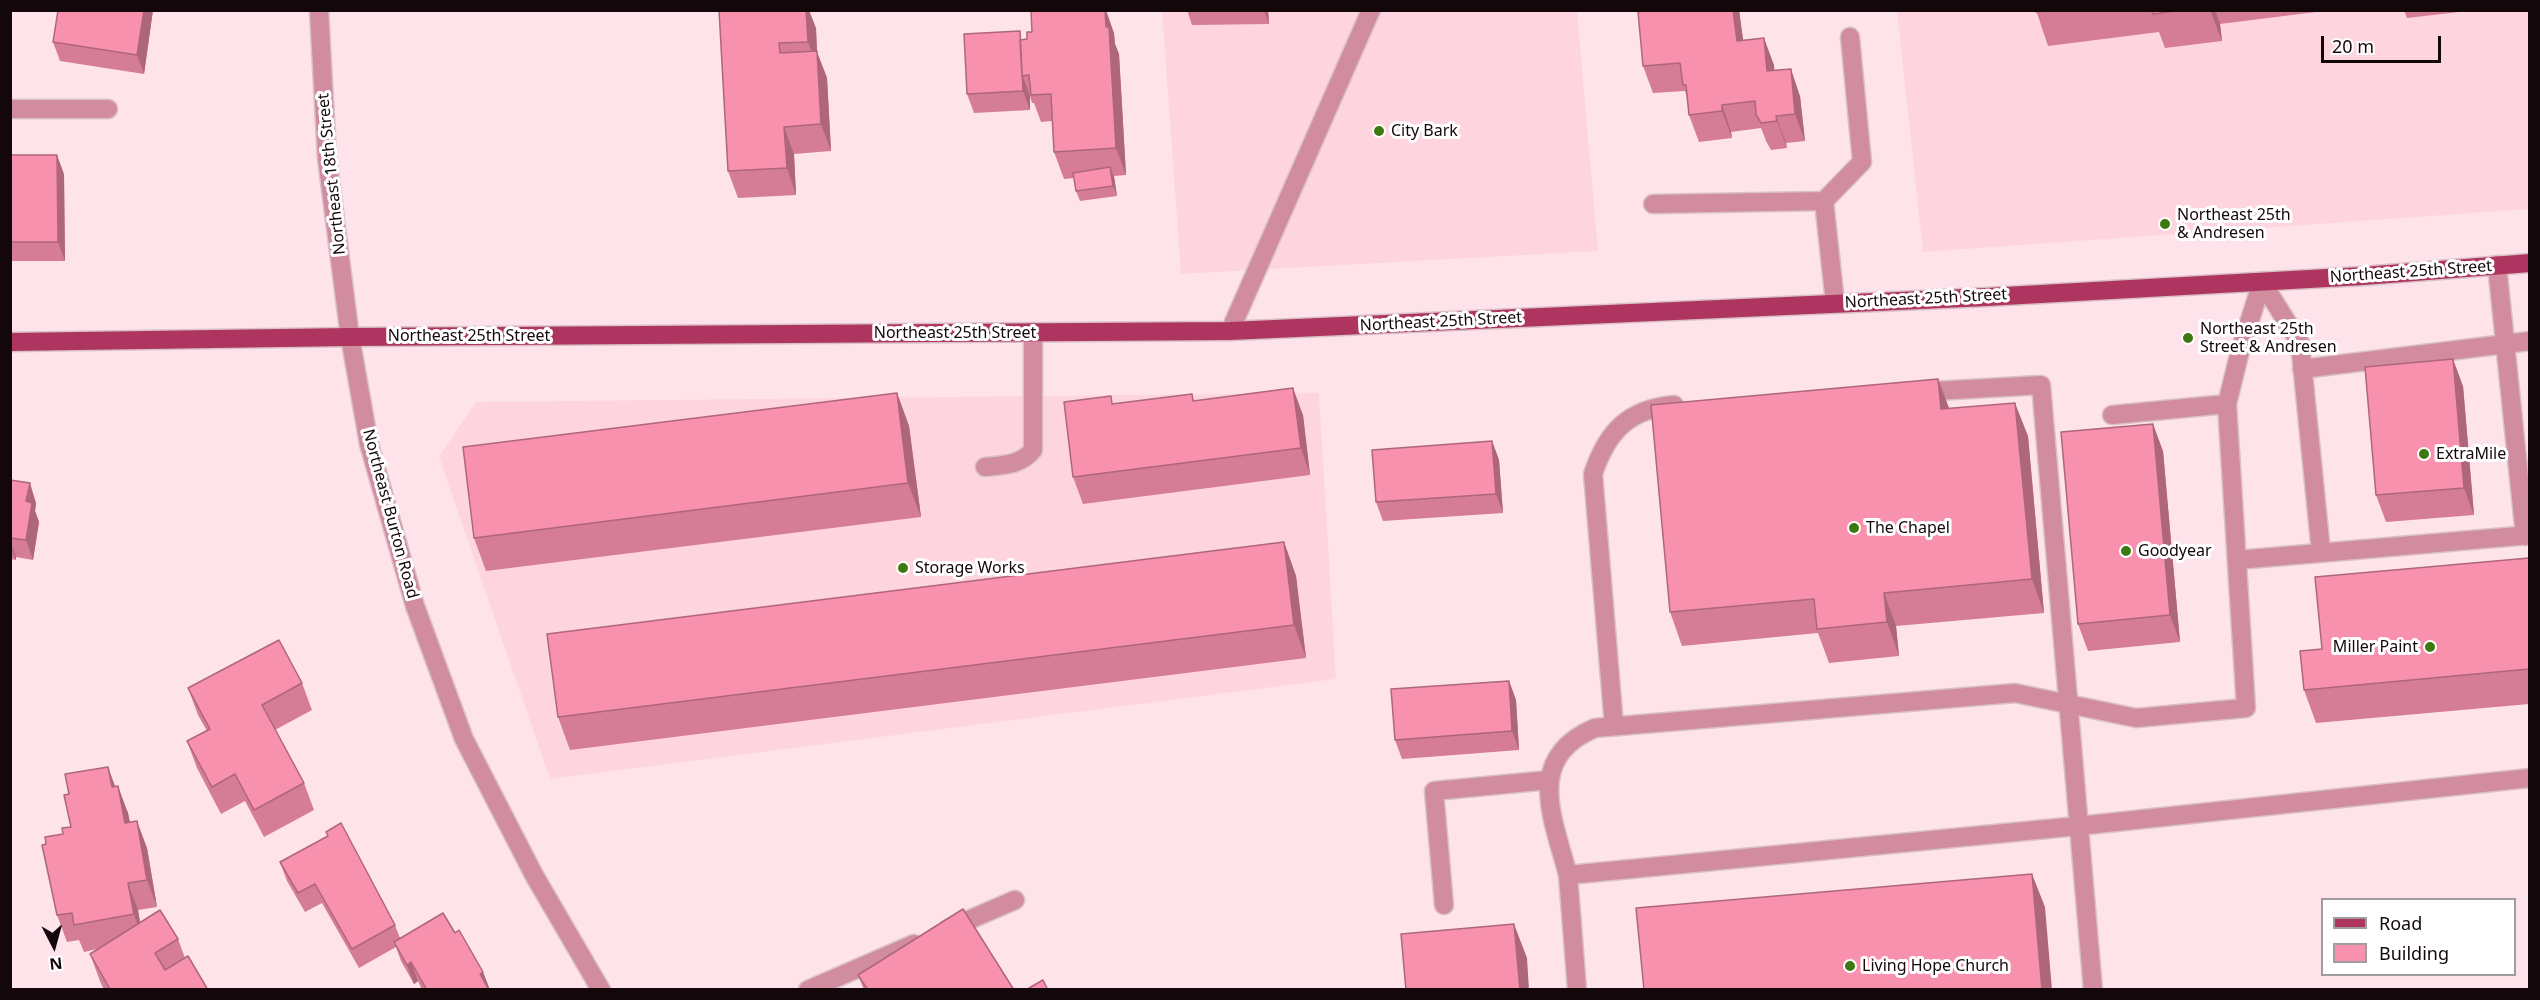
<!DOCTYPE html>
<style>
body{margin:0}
#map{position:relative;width:2540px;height:1000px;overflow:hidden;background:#fee4ea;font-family:"Noto Sans",sans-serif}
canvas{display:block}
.frame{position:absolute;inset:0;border:12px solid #14070b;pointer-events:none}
.legend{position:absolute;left:2321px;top:898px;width:195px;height:78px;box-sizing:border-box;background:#fff;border:2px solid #a19c9d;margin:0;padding:8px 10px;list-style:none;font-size:18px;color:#14070b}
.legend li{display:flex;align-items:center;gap:12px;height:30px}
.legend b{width:30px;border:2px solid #a19c9d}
.north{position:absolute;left:24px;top:916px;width:60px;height:60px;-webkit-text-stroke:4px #fff;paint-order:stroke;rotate:174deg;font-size:16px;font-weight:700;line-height:24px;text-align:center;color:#14070b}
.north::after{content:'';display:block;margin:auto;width:21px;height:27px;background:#14070b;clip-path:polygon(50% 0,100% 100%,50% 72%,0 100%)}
.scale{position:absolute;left:2321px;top:36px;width:120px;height:27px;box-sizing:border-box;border:3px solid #14070b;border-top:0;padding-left:8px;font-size:18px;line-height:21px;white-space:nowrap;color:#14070b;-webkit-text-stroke:4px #fff;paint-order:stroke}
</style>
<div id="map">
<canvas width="2540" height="1000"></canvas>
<div class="frame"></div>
<ul class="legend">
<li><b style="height:8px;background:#ad3560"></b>Road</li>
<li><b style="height:16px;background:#f891ae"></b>Building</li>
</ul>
<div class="north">N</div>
<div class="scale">20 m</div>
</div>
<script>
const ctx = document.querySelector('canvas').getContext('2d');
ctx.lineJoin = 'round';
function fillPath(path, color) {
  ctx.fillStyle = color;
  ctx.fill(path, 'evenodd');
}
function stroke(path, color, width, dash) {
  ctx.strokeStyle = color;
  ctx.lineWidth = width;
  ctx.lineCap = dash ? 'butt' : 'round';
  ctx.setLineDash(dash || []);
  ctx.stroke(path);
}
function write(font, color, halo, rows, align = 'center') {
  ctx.font = font + ' "Noto Sans",sans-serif';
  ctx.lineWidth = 6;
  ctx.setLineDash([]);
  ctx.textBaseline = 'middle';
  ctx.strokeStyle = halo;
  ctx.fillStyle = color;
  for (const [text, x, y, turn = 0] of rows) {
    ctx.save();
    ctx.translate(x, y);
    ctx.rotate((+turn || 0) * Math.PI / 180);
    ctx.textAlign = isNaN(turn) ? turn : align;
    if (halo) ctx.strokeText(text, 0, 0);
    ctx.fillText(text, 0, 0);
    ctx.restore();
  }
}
fillPath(new Path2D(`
 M1162 11H1577L1598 251 1181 274Z
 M1897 11H2529V209L1923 252Z
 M1319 393 1336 679 550 779 439 457 476 402Z`), '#fed5df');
const minor = new Path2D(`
 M319 10 327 158 350 337 369 444 415 606 464 739 534 875 601 990
 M10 109H108
 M1824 201 1862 162 1850 37
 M1653 204 1824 201 1835 303
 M2497 265 2525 536
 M1230 331 1371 10
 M2302 369 2530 341
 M1917 392 2041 385 2093 990
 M2112 415 2227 404
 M985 467C1004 465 1021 465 1033 450V332
 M2237 560 2530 535
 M1614 726 1593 474C1607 432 1628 409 1674 405
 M1568 875C1553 818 1524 758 1595 728L2015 693 2136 718 2246 708 2227 404 2240 351 2262 282 2300 343 2321 552
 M1444 905 1434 791 1549 780
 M948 929 1015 900
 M808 990 914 944
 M1577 990 1568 875 2078 826 2530 778`);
const major = new Path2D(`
 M10 342 350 337 1230 331 1987 297 2363 276 2530 263`);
stroke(minor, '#d9c1c6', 21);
stroke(major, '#d9c1c6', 21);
stroke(minor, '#d18d9f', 18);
stroke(major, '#ad3560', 18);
fillPath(new Path2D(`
 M57 10H153L144 74 60 61 53 42 58 12Z
 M719 10 816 28 817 52 827 78 831 151 794 154 796 195 738 198 728 171Z
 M845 10H885V11L846 12Z
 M1187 10H1268L1269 24 1192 25Z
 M1649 10H1739L1743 40 1774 65V71L1800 96 1805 141 1786 143 1787 148 1771 150 1766 141 1761 128 1731 132 1732 138 1699 142 1689 115 1687 98 1685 91 1653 93 1643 66Z
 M2036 10H2332L2220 24 2222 41 2165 48 2159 32 2048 46Z
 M2404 10H2459V12L2407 18Z
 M1114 33 1115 44 1119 54 1126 175 1114 176 1117 196 1080 201 1076 191 1074 178 1064 179 1054 152 1052 121 1041 122 1034 103H1032L1030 96V110L974 113 967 94 1023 40Z
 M10 155 64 174 65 261H10Z
 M2463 386 2474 515 2386 522 2376 495Z
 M897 393 909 426 921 517 486 571 474 538Z
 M1192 394 1194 401 1303 415 1310 475 1083 504 1073 477 1114 404Z
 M1949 408 2028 436 2044 613 1896 626 1899 656 1829 663 1818 633 1682 646 1670 612Z
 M1492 441 1499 460 1503 513 1383 521 1376 502Z
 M2163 451 2180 642 2088 651 2078 624Z
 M10 480 36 503 35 511 39 522 33 560 16 557V560L10 559Z
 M1284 542 1296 576 1306 658 570 750 558 717Z
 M2529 558V704L2316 723 2304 690 2322 649Z
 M1509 681 1516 700 1519 750 1402 759 1395 740Z
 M302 683 312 710 275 730 304 783 314 810 264 837 245 801 221 814 197 768 187 741 207 731 198 715 188 688Z
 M115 787 128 813 130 822 147 848 157 907 138 910 140 922 178 939 185 958 208 990H104L100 981 90 954 97 949 84 952 79 940 67 942 57 915 46 844 63 834Z
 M326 832 395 925 400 938 455 933 483 972 490 990H422L418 981 414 984 401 961 396 947 359 968 322 903 305 912 287 881 280 862 328 836Z
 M858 975 1014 990H864Z`), '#d57d96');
fillPath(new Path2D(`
 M144 10H153L144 74 137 55Z
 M806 10H809L816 28 817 52 827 78 831 151 821 124 818 68 808 42Z
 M1105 10H1106L1114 33 1115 44 1119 54 1126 175 1116 148Z
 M1264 10H1268L1269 24Z
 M1733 10H1739L1747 68 1737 41Z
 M2210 10H2215L2220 24 2222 41Z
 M1764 38 1774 65 1777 99 1767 71Z
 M1791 69 1800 96 1805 141 1795 114Z
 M1023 77 1030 96V110L1023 91Z
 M1722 105 1731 132 1732 138 1722 111Z
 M1776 116 1786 143 1787 148 1777 121Z
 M784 127 794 154 796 195 787 168Z
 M57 155 64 174 65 261 58 242Z
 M1110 167 1114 177 1117 196 1113 186Z
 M2453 359 2463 386 2474 515 2464 488Z
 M1938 379 1951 413 1941 409Z
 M1293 388 1303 415 1310 475 1301 448Z
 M897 393 909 426 921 517 908 483Z
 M2015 403 2028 436 2044 613 2032 579Z
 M2153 424 2163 451 2180 642 2170 615Z
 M1492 441 1499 460 1503 513 1496 494Z
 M30 483 36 503 35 511 39 522 33 560 26 540V501Z
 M10 541 16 557V560L10 546Z
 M1284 542 1296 576 1306 658 1294 625Z
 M1884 593 1896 626 1899 656 1887 622Z
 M1509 681 1516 700 1519 750 1512 731Z
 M108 767 118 794 112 787Z
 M118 786 128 813 135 850 125 823Z
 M137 821 147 848 157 907 147 880Z
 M2032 874 2045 907 2052 990H2042Z
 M128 883 138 910 143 941 134 914Z
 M1514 924 1527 958 1529 990H1520Z
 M411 962 418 981 414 984 407 965Z
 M483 972 490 990H485L480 974Z`), '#ae667a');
const building = new Path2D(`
 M58 10H144L137 55 53 42Z
 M719 10H806L808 42 779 43 780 53 817 51 821 124 784 127 787 168 728 171Z
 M1105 10 1106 27H1109L1116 148 1054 152 1051 94 1031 95 1029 75 1022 76 1020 40 1027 39V32H1032L1031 11Z
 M1649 10H1733L1737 41 1764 38 1767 71 1791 69 1795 114 1776 116 1777 121 1761 123 1756 114 1755 101 1722 105V111L1689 115 1686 85H1683L1680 63 1643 66 1638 12Z
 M2036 10H2050L2036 12Z
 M2152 10H2183L2153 14Z
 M1020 31 1023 91 967 94 964 34Z
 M10 155H57L58 242H10Z
 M1110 167 1113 186 1076 191 1073 173Z
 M2453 359 2464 488 2376 495 2365 367Z
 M1938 379 1941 409 2015 403 2032 579 1884 593 1887 622 1817 629 1814 599 1670 612 1651 405Z
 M1293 388 1301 448 1073 477 1064 402 1111 396 1112 404 1192 394 1193 401Z
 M897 393 908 483 474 538 463 447Z
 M2153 424 2170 615 2078 624 2061 432Z
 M1492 441 1496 494 1376 502 1372 450Z
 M10 480 30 483 26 501 32 503 26 540 10 538Z
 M1284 542 1294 625 558 717 547 634Z
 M2529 558V669L2304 690 2300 651 2322 649 2315 577Z
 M279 640 302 683 262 705 304 783 254 810 235 774 212 787 187 741 210 729 188 688Z
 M1509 681 1512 731 1395 740 1391 689Z
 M108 767 112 787 118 786 125 823 137 821 147 880 128 883 134 914 74 925 72 913 57 915 42 845 46 844 45 837 63 834 62 828 71 827 64 795 69 794 65 774Z
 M341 823 395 925 352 949 315 884 298 893 280 862 328 836 326 832Z
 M2032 874 2042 990H1644L1636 908Z
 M963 909 1014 990H868L858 975Z
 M160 910 178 939 155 953 165 970 188 956 208 990H110V989L90 954Z
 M443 913 455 933 459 930 483 972 480 974 489 990H427L411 962 407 965 394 942Z
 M1514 924 1520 990H1406L1401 934Z
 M1043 980 1048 990H1030L1029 988Z`);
fillPath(building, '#f891ae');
stroke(building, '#ae667a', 1.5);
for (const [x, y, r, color] of [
 [1379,131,6,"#3d7810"],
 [2165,224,6,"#3d7810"],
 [2188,338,6,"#3d7810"],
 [2424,454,6,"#3d7810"],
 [1854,528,6,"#3d7810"],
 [2126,551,6,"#3d7810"],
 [903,568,6,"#3d7810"],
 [2430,647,6,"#3d7810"],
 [1850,966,6,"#3d7810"]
]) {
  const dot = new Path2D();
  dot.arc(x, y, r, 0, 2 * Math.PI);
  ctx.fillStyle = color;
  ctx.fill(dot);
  stroke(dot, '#fff', 2);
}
write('16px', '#14070b', '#fff', [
 ["City Bark",1391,131],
 ["Northeast 25th",2177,215],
 ["& Andresen",2177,233],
 ["Northeast 25th",2200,329],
 ["Street & Andresen",2200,347],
 ["ExtraMile",2436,454],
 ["The Chapel",1866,528],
 ["Goodyear",2138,551],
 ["Storage Works",915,568],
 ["Miller Paint",2418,647,"right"],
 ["Living Hope Church",1862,966]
], 'left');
write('16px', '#14070b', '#fff', [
 ["Northeast 18th Street",332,174,-96],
 ["Northeast 25th Street",2411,272,-4],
 ["Northeast 25th Street",1926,299,-3],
 ["Northeast 25th Street",1441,322,-3],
 ["Northeast 25th Street",955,333],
 ["Northeast 25th Street",469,336],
 ["Northeast Burton Road",390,514,75]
]);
</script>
